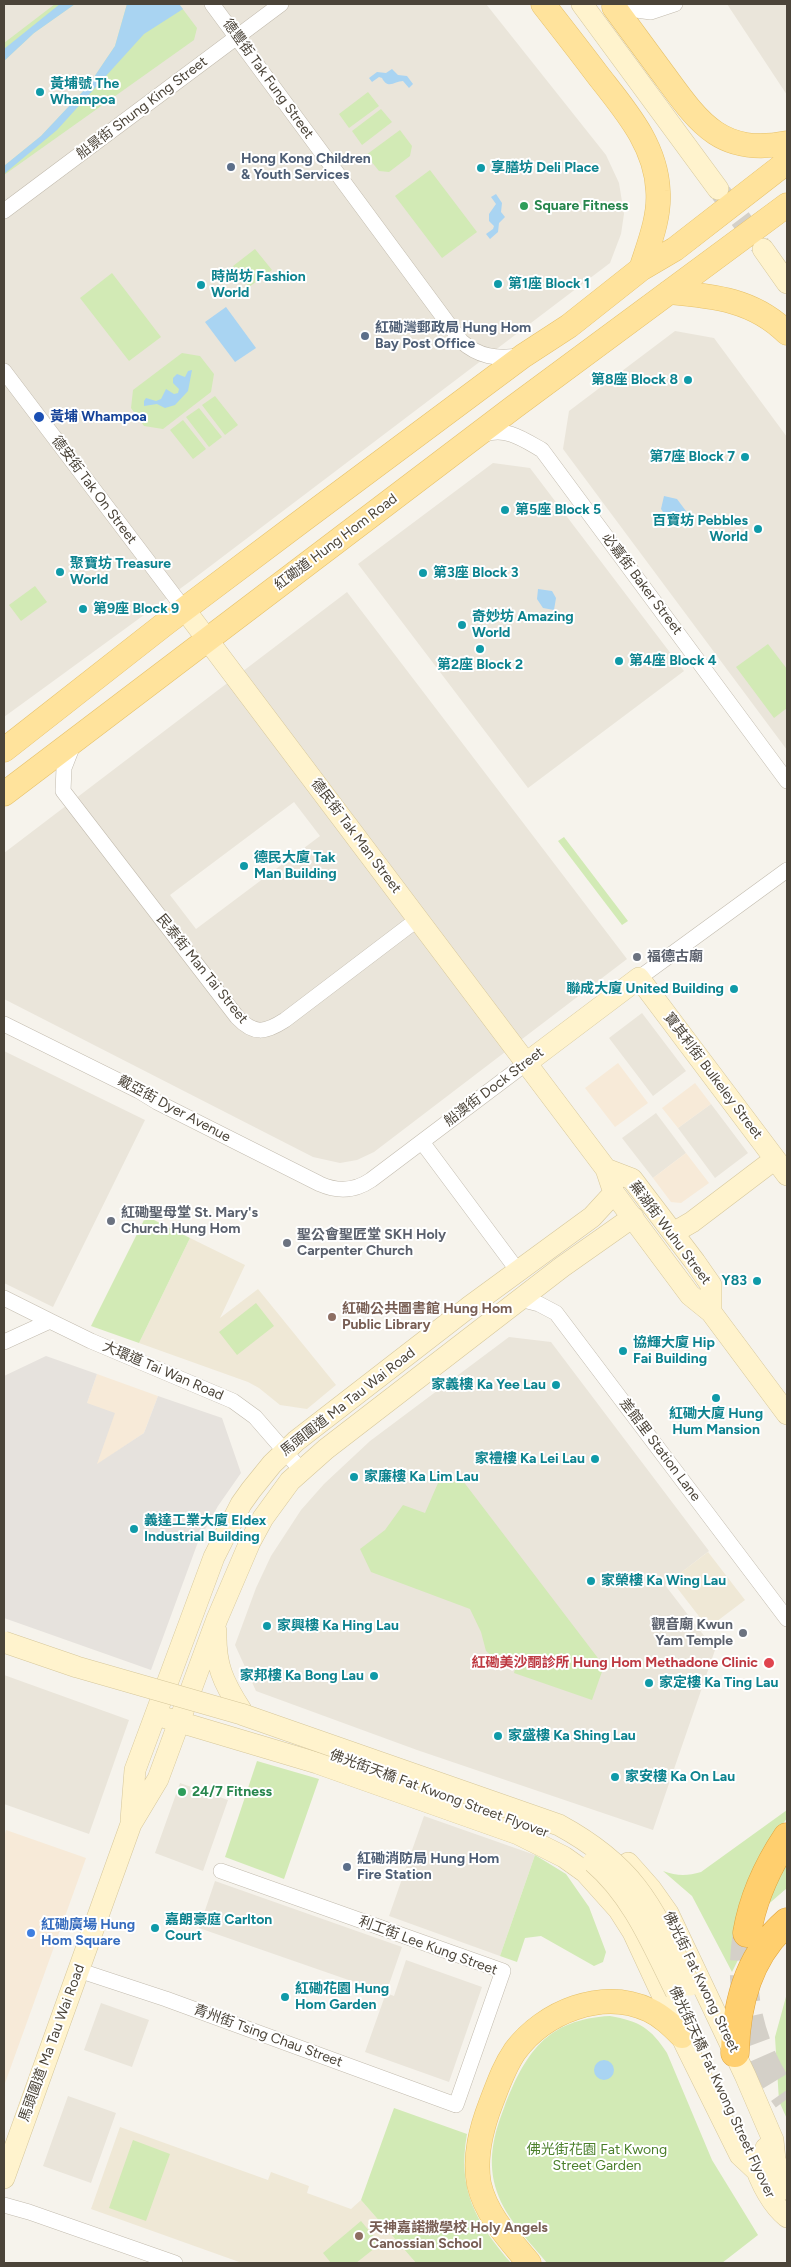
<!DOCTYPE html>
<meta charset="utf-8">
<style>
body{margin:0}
#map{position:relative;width:791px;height:2267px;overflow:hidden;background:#f6f3ec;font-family:Figtree,sans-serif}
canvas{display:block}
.frame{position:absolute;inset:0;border:5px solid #4b4439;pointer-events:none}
</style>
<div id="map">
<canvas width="791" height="2267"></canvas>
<div class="frame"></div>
</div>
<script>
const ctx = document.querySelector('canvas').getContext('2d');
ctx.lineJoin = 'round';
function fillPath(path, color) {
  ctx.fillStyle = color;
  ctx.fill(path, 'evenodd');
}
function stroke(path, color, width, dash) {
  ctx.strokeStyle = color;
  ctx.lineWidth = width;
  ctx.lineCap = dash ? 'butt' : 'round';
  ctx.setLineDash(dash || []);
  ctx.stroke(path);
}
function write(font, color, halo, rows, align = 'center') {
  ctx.font = font + ' Figtree,"Noto Sans TC",sans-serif';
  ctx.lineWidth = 4;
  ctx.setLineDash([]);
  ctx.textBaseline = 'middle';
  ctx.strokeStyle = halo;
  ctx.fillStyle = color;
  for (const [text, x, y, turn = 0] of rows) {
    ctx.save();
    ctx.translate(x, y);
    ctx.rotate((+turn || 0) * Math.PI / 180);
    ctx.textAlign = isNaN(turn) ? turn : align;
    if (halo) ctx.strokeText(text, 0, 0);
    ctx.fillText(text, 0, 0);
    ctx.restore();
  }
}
fillPath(new Path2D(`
 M4 4H486L606 155 619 183 624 214 621 234 610 263 192 580 4 717Z
 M727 4H787V95Z
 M675 331 714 338 787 437V750L563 449 569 411Z
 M493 463 530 468 684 671 528 788 358 564Z
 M347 592 627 959 374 1152 357 1160 340 1163 313 1157 4 999V853ZM294 802 320 836 196 929 170 895Z
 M642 1013 686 1071 653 1096 609 1038Z
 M4 1051 145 1120 53 1307 4 1283Z
 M711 1104 748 1153 715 1178 678 1128Z
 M656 1113 686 1153 653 1178 622 1138Z
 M509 1337 551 1342 709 1551 665 1585 715 1650 653 1830 417 1750 256 1691 235 1645 256 1588 271 1556 301 1510 324 1484 370 1441Z
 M4 1675 129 1720 89 1834 4 1804Z
 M180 1783 228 1800 203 1871 155 1853Z
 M424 1816 535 1855 500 1956 389 1916Z
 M215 1881 402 1947 386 1993 394 1996 406 1960 482 1987 449 2082 365 2052 386 1993 199 1928Z
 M101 2003 149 2020 132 2067 84 2050Z
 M68 2096 116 2113 91 2183 43 2166Z`), '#eae5da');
fillPath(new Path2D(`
 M618 1063 648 1103 615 1127 585 1088Z
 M695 1083 711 1104 678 1128 662 1108Z
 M686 1153 709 1183 681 1203 671 1202 653 1178Z
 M97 1374 158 1396 144 1433 97 1465 87 1403Z
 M6 1830 86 1858 4 2086V1838Z`), '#f7ead8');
fillPath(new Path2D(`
 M46 1356 97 1374 87 1403 115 1413 97 1464 144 1433 158 1396 222 1418 241 1473 218 1506 198 1542 151 1670 4 1618V1376Z`), '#e6e2dd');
fillPath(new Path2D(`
 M190 1238 245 1265 220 1318 258 1289 336 1385 307 1409 280 1405 259 1388 248 1382 139 1343Z
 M708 1552 745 1600 708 1628 671 1580Z
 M120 2127 268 2180 271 2172 309 2186 307 2193 351 2209 361 2200 416 2263H242L91 2209Z`), '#efe8d6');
fillPath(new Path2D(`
 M55 4H75L34 33 4 61V43Z
 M127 4H179L197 28 194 40 4 175V166L41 136 88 86 115 46Z
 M368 92 379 106 349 128 339 114Z
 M381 109 392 122 362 145 352 131Z
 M400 130 412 146 410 156 389 172 379 171 366 155Z
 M430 170 477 232 442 258 395 196Z
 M255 249 272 270 249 287 233 266Z
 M112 273 161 337 129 361 80 298Z
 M182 353 200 356 214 374 211 392 163 429 144 426 131 408 133 390Z
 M215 396 238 425 225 435 202 405Z
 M199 408 222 437 209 447 186 417Z
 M183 420 206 449 193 459 170 430Z
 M35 586 47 602 21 621 9 605Z
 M768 644 787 669V708L774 718 736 667Z
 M564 837 628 921 622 925 558 841Z
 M146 1216 190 1238 139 1343 91 1326Z
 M256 1303 274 1326 237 1355 219 1332Z
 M463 1481 604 1666 592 1700 514 1673 515 1669 501 1664 486 1651 481 1632 470 1609 371 1572 360 1549 385 1530 403 1505 425 1513 438 1483Z
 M257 1761 319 1779 284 1879 225 1857Z
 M787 1810V1818L768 1846 745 1946 732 1972 692 1896 663 1871C677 1876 687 1876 701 1872Z
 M535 1855 566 1874 589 1907 606 1952 603 1962 594 1966 541 1936 525 1938 517 1962 500 1956Z
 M787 1857V1888L764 1908Z
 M787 1993V2119L779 2101 775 2037Z
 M610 2016C639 2021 651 2028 667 2053L712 2160 758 2235 722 2263H547C530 2242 506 2219 497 2192 487 2163 493 2136 504 2108 525 2053 547 2019 610 2016Z
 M394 2108 467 2134C457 2190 476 2222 511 2263H416L361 2200Z
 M133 2140 170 2154 146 2221 109 2208Z
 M361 2221 380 2244 356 2263H331L323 2253Z`), '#d2eab5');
fillPath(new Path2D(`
 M60 4H75L34 33 4 61V49Z
 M127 4H179L183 9 144 34 57 130 4 174V166L41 136 88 86 115 46Z
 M392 69 398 75 407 76 413 84 409 88 403 81C395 81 388 90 382 78L379 77 372 82 369 78 377 72 386 73Z
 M496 194 502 203 501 212 505 217 499 223 498 232 490 239 486 234 493 229 494 226 489 221V214L496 204 491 197Z
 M226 307 256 348 235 362 205 322Z
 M192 370 188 391 175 405 165 408 157 404 144 406V401L146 398 156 401 161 399 166 389 174 394 178 393 179 389 173 383V378L177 374 185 377 188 371Z
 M664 496 677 499 686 511 683 524 670 522 661 509Z
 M538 589 552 591 556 598 554 610 543 608 537 599Z
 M594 2070a10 10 0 1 1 20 0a10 10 0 1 1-20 0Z`), '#a9d4f2');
stroke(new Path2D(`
 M721 193 760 245`), '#d4d0c8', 21, [21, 11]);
stroke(new Path2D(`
 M747 1933C737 1992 751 2051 787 2099`), '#d4d0c8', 28, [28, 14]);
const street = new Path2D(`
 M212 4 461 341C479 357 496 359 519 356
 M614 7 651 12 675 4
 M4 211 281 4
 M4 371 185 610
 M483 435C505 426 523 439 542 450L787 781
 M73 745 64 768 63 791 237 1017C254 1035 265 1033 285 1020L418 919
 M639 978 787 870
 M4 1024 139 1091 157 1102 320 1184C338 1192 355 1191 371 1180L525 1064
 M422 1142 518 1271
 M4 1298 50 1321
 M520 1299 539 1304 556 1313 787 1619
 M4 1342 50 1321 91 1341 233 1401 255 1417 301 1470
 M78 1970 166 1999 456 2105 503 1971 221 1871
 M4 2205 29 2212 175 2263`);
const secondary = new Path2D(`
 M582 4 718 189
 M763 249 787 283
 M185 610 606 1169 614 1193 690 1295 711 1312 787 1414
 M525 1064 639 978 787 1175
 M606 1169 632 1179 695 1262 711 1285V1312
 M673 1233 692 1222 775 1159
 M216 1631C215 1665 223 1682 241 1710
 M166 1718 317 1763 518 1834 564 1857 585 1872 619 1910 633 1932 686 2046 740 2155 756 2170
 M131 1820 135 1770 214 1557 241 1504 251 1490 272 1464 296 1441 469 1307 592 1217 614 1193
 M628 1863 651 1889 668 1913 745 2075 773 2140 775 2160
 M766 2148 775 2160 787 2189
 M752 2157C759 2179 770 2203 787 2217
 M4 2178 131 1824 158 1779 217 1619 250 1542 263 1518 290 1481 326 1449 562 1267 633 1217`);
const primary = new Path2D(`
 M543 4C561 27 579 50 597 74 624 109 656 144 658 191 660 217 649 244 641 269
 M614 7C631 30 647 52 664 75 699 123 721 156 787 143
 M669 292C714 296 754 300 787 333
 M4 750 166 623 303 520 523 356 569 326 641 269 675 249 787 162
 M4 794 514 407 787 205
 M529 2263C509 2239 486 2215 479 2184 474 2156 481 2129 491 2103 498 2085 504 2067 515 2051 544 2012 602 1988 649 2010 662 2016 672 2026 682 2036`);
const highway = new Path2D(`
 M747 1933C753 1897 767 1867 787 1837
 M735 2053C736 2004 749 1955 787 1922`);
stroke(street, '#c2bbae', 16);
stroke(secondary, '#d6c79b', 22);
stroke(primary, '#e6c16a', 25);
stroke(highway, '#e0a43c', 29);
stroke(street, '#fff', 15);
stroke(secondary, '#fff3cd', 21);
stroke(primary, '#ffe39c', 24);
stroke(highway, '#ffcf6e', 28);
const secondaryBridge = new Path2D(`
 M4 1642 77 1667 241 1714 559 1825C638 1868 653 1908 690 1985
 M593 1862C633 1896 653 1946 676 1992`);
stroke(secondaryBridge, '#d6c79b', 22, []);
stroke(secondaryBridge, '#fff3cd', 21);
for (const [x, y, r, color] of [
 [40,92,5,"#0f9aa8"],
 [231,167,5,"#5c6f8a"],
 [481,168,5,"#0f9aa8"],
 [524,206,5,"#2e9e5b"],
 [498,284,5,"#0f9aa8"],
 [201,285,5,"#0f9aa8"],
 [365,336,5,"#5c6f8a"],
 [688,380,5,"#0f9aa8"],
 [39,417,6,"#1a4fb4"],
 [745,457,5,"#0f9aa8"],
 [505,510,5,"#0f9aa8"],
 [758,529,5,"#0f9aa8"],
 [60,572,5,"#0f9aa8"],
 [423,573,5,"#0f9aa8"],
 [83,609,5,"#0f9aa8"],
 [462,625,5,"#0f9aa8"],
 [480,649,5,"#0f9aa8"],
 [619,661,5,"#0f9aa8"],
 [244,866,5,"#0f9aa8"],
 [637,957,5,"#6b7280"],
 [734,989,5,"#0f9aa8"],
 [111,1221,5,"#6b7280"],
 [287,1243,5,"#6b7280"],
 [757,1281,5,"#0f9aa8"],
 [332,1317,5,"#8d6e63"],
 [623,1351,5,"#0f9aa8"],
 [556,1385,5,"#0f9aa8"],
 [716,1398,5,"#0f9aa8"],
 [595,1459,5,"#0f9aa8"],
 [354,1477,5,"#0f9aa8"],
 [134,1529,5,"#0f9aa8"],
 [591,1581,5,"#0f9aa8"],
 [267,1626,5,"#0f9aa8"],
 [743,1633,5,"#6b7280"],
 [769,1663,6,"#e0444e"],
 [374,1676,5,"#0f9aa8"],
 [649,1683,5,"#0f9aa8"],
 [498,1736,5,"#0f9aa8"],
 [615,1777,5,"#0f9aa8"],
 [182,1792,5,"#2e9e5b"],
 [347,1867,5,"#5c6f8a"],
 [155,1928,5,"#0f9aa8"],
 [31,1933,5,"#3f7fe0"],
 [285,1997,5,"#0f9aa8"],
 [359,2236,5,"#8d6e63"]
]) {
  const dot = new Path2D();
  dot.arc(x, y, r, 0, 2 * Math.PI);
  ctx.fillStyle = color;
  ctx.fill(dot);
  stroke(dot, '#fff', 2);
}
write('14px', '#4b4439', '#fff', [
 ["德豐街 Tak Fung Street",268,79,54],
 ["船景街 Shung King Street",142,108,-37],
 ["德安街 Tak On Street",94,490,53],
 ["紅磡道 Hung Hom Road",336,542,-37],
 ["必嘉街 Baker Street",642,584,53],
 ["德民街 Tak Man Street",356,836,53],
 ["民泰街 Man Tai Street",202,969,51],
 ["寶其利街 Bulkeley Street",713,1076,53],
 ["船澳街 Dock Street",494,1087,-37],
 ["戴亞街 Dyer Avenue",174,1109,28],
 ["蕪湖街 Wuhu Street",670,1233,53],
 ["大環道 Tai Wan Road",163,1371,23],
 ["馬頭圍道 Ma Tau Wai Road",348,1402,-38],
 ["差館里 Station Lane",660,1450,53],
 ["佛光街天橋 Fat Kwong Street Flyover",439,1794,20],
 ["利工街 Lee Kung Street",428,1946,20],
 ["佛光街 Fat Kwong Street",701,1982,64],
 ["青州街 Tsing Chau Street",268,2036,20],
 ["馬頭圍道 Ma Tau Wai Road",52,2043,-70],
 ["佛光街天橋 Fat Kwong Street Flyover",722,2092,65]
]);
write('bold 14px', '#0d838f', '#fff', [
 ["黃埔號 The",50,84],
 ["Whampoa",50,100],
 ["享膳坊 Deli Place",491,168],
 ["時尚坊 Fashion",211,277],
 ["World",211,293],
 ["第1座 Block 1",508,284],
 ["第8座 Block 8",678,380,"right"],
 ["第7座 Block 7",735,457,"right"],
 ["第5座 Block 5",515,510],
 ["百寶坊 Pebbles",748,521,"right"],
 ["World",748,537,"right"],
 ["聚寶坊 Treasure",70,564],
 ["World",70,580],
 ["第3座 Block 3",433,573],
 ["第9座 Block 9",93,609],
 ["奇妙坊 Amazing",472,617],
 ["World",472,633],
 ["第4座 Block 4",629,661],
 ["第2座 Block 2",480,665,"center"],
 ["德民大廈 Tak",254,858],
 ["Man Building",254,874],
 ["聯成大廈 United Building",724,989,"right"],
 ["Y83",747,1281,"right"],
 ["協輝大廈 Hip",633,1343],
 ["Fai Building",633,1359],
 ["家義樓 Ka Yee Lau",546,1385,"right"],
 ["紅磡大廈 Hung",716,1414,"center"],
 ["Hum Mansion",716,1430,"center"],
 ["家禮樓 Ka Lei Lau",585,1459,"right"],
 ["家廉樓 Ka Lim Lau",364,1477],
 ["義達工業大廈 Eldex",144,1521],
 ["Industrial Building",144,1537],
 ["家榮樓 Ka Wing Lau",601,1581],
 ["家興樓 Ka Hing Lau",277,1626],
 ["家邦樓 Ka Bong Lau",364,1676,"right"],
 ["家定樓 Ka Ting Lau",659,1683],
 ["家盛樓 Ka Shing Lau",508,1736],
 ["家安樓 Ka On Lau",625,1777],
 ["嘉朗豪庭 Carlton",165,1920],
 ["Court",165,1936],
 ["紅磡花園 Hung",295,1989],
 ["Hom Garden",295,2005]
], 'left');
write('bold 14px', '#4e5e75', '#fff', [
 ["Hong Kong Children",241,159],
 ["& Youth Services",241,175],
 ["紅磡灣郵政局 Hung Hom",375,328],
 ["Bay Post Office",375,344],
 ["紅磡消防局 Hung Hom",357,1859],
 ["Fire Station",357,1875]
], 'left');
write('bold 14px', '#27864d', '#fff', [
 ["Square Fitness",534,206],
 ["24/7 Fitness",192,1792]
], 'left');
write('bold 14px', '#164399', '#fff', [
 ["黃埔 Whampoa",50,417]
], 'left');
write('bold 14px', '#5b616d', '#fff', [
 ["福德古廟",647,957],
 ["紅磡聖母堂 St. Mary's",121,1213],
 ["Church Hung Hom",121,1229],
 ["聖公會聖匠堂 SKH Holy",297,1235],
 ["Carpenter Church",297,1251],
 ["觀音廟 Kwun",733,1625,"right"],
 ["Yam Temple",733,1641,"right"]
], 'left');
write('bold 14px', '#785e54', '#fff', [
 ["紅磡公共圖書館 Hung Hom",342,1309],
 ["Public Library",342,1325],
 ["天神嘉諾撒學校 Holy Angels",369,2228],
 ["Canossian School",369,2244]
], 'left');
write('bold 14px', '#be3a42', '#fff', [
 ["紅磡美沙酮診所 Hung Hom Methadone Clinic",758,1663]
], 'right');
write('bold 14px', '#366cbe', '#fff', [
 ["紅磡廣場 Hung",41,1925],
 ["Hom Square",41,1941]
], 'left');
write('14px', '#4a7f2a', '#fff', [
 ["佛光街花園 Fat Kwong",597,2150],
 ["Street Garden",597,2166]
]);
</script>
